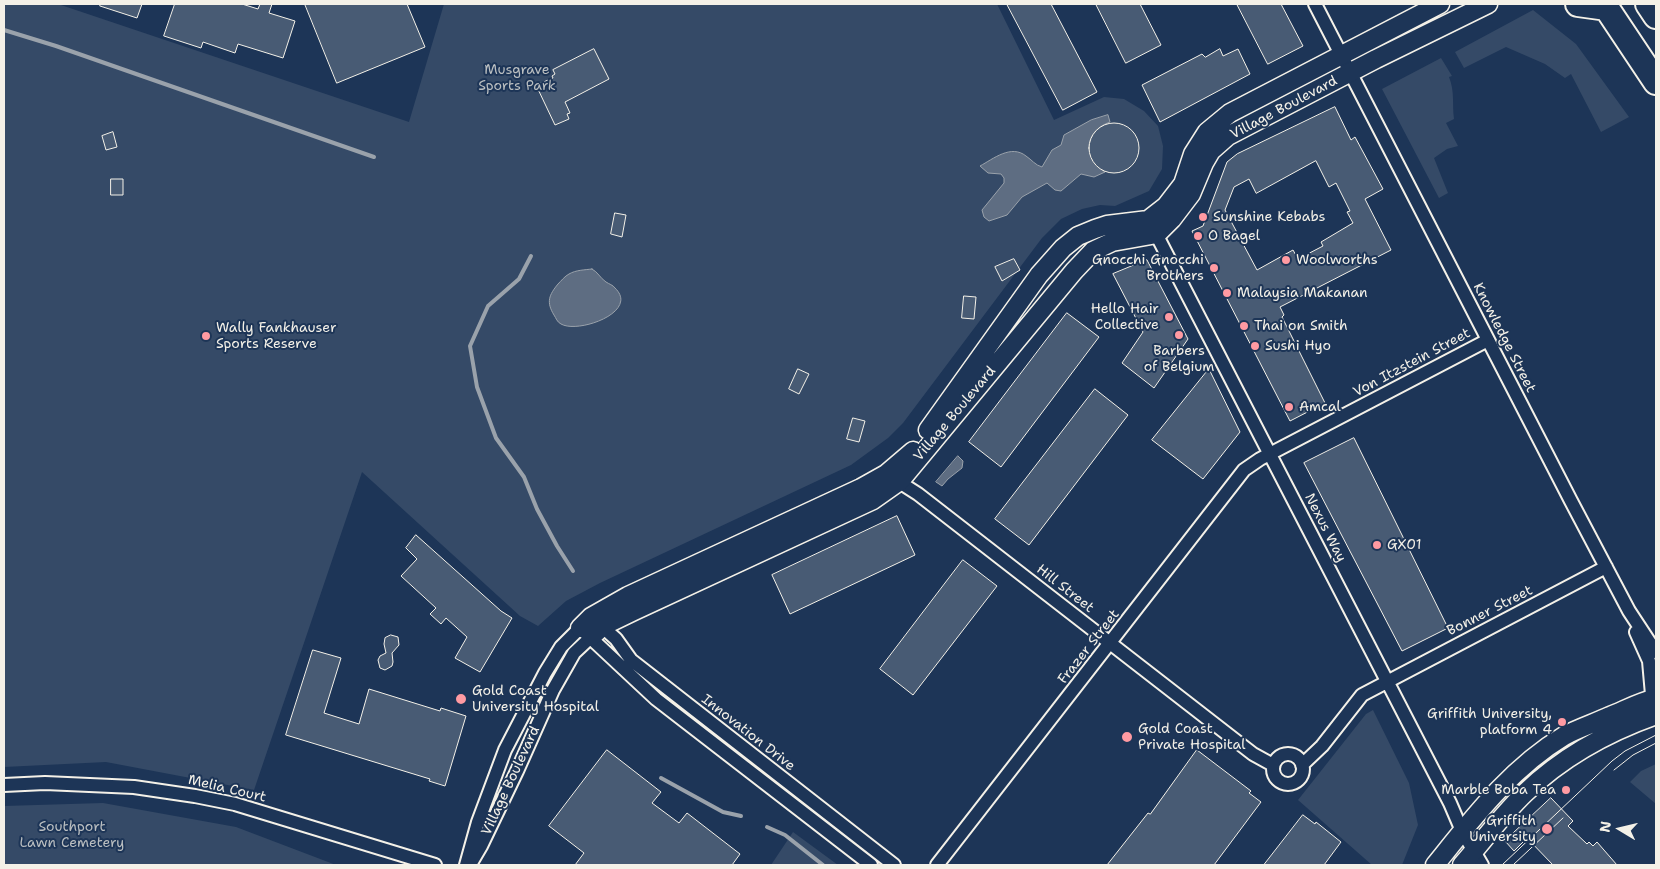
<!DOCTYPE html>
<style>
body{margin:0}
#map{position:relative;width:1660px;height:869px;overflow:hidden;background:#1d3557;font-family:"Shantell Sans",sans-serif}
canvas{display:block}
.frame{position:absolute;inset:0;border:5px solid #f4f1e8;pointer-events:none}
.north{position:absolute;left:1595px;top:804px;width:50px;height:50px;-webkit-text-stroke:4px #1d3557;paint-order:stroke;rotate:279deg;font-size:14px;font-weight:700;line-height:20px;text-align:center;color:#f4f1e8}
.north::after{content:'';display:block;margin:auto;width:18px;height:22px;background:#f4f1e8;clip-path:polygon(50% 0,100% 100%,50% 72%,0 100%)}
</style>
<div id="map">
<canvas width="1660" height="869"></canvas>
<div class="frame"></div>
<div class="north">N</div>
</div>
<script>
const ctx = document.querySelector('canvas').getContext('2d');
ctx.lineJoin = 'round';
function fillPath(path, color) {
  ctx.fillStyle = color;
  ctx.fill(path, 'evenodd');
}
function stroke(path, color, width, dash) {
  ctx.strokeStyle = color;
  ctx.lineWidth = width;
  ctx.lineCap = dash ? 'butt' : 'round';
  ctx.setLineDash(dash || []);
  ctx.stroke(path);
}
function write(font, color, halo, rows, align = 'center') {
  ctx.font = font + ' "Shantell Sans",sans-serif';
  ctx.lineWidth = 4;
  ctx.setLineDash([]);
  ctx.textBaseline = 'middle';
  ctx.strokeStyle = halo;
  ctx.fillStyle = color;
  for (const [text, x, y, turn = 0] of rows) {
    ctx.save();
    ctx.translate(x, y);
    ctx.rotate((+turn || 0) * Math.PI / 180);
    ctx.textAlign = isNaN(turn) ? turn : align;
    if (halo) ctx.strokeText(text, 0, 0);
    ctx.fillText(text, 0, 0);
    ctx.restore();
  }
}
fillPath(new Path2D(`
 M4 4H58L409 122 444 4H997L1054 120 1104 97 1124 99 1144 111 1158 126 1163 146 1162 169 1149 191 1115 206 1100 205 1082 209 1061 219 1042 238 903 423 888 438 851 465 600 583 566 601 538 626 520 616 362 472 254 790 106 762 4 767Z
 M1533 10 1576 44 1629 117 1601 132 1571 74 1565 78 1545 64 1506 47 1464 68 1455 52Z
 M1441 58 1452 76 1449 77C1455 92 1452 104 1454 119L1446 123 1458 146 1447 149 1434 158 1448 193 1439 198 1382 89Z
 M1373 710 1409 783 1418 825 1402 865H1372L1298 800 1366 714Z
 M1656 764V804L1630 782 1641 771Z
 M103 803 236 827 336 865H4V806Z
 M793 832 838 865H771Z`), '#354a67');
const water = new Path2D(`
 M1108 115 1110 122C1084 131 1082 158 1105 172L1094 177 1081 174 1061 191 1055 190 1047 183 1022 197 1007 215 989 221 984 217 982 210 1004 183V178L1001 174 988 173 980 166C993 159 1011 144 1026 156 1032 160 1035 165 1042 167L1052 150 1061 145 1064 135 1091 120Z
 M592 269C598 272 600 278 606 282 609 284 613 285 615 288 640 312 578 334 561 324 557 322 556 318 554 315 546 302 549 295 558 284 561 281 565 276 569 274 576 270 584 270 592 269Z
 M958 456 963 461 962 468 948 479 942 486 936 482Z`);
fillPath(water, '#5e6d82');
stroke(water, '#9aa2ab', 1);
stroke(new Path2D(`
 M4 30 56 46 374 157
 M531 256 519 279 488 306 470 346 477 387 496 438 524 477 537 509 557 546 573 571
 M661 778 723 812 741 816
 M767 827 785 835 823 865`), '#9aa2ab', 4);
const building = new Path2D(`
 M101 4H142L137 18 100 6Z
 M175 4H242L258 9 260 4H272L269 13 295 21 283 58 238 44 235 53 203 42 201 48 164 36Z
 M305 4H407L425 47 337 83Z
 M1007 4H1051L1097 92 1063 110Z
 M1096 4H1140L1161 45 1126 63Z
 M1237 4H1281L1303 46 1268 64Z
 M594 49 609 79 565 102 570 113 567 114 569 119 555 125 536 85 553 78 552 76 555 74 553 70Z
 M1220 49 1223 56 1238 49 1250 74 1160 122 1142 85 1202 54 1205 57Z
 M1335 107 1351 140 1355 137 1383 189 1365 199 1391 250 1280 307 1284 315 1282 317 1325 403 1290 421 1192 231 1203 226 1227 162 1237 154ZM1316 161 1329 187 1336 183 1350 211 1347 212 1353 223 1321 242 1323 246 1298 259 1293 250 1257 270 1225 210 1234 187 1249 179 1256 193Z
 M1089 148a25 25 0 1 1 50 0a25 25 0 1 1-50 0Z
 M113 132 117 147 106 150 102 136Z
 M111 179H123V195H111Z
 M615 213 626 215 622 237 611 234Z
 M1014 259 1020 270 1002 281 995 267Z
 M1147 260 1188 339 1154 388 1122 363 1143 332 1113 274Z
 M964 296 976 297 974 319 962 318Z
 M1067 313 1099 337 1001 467 969 442Z
 M798 369 809 374 799 394 789 389Z
 M1209 369 1240 432 1203 479 1152 440Z
 M1095 389 1128 415 1029 545 995 519Z
 M853 418 865 421 859 442 847 439Z
 M1354 438 1448 628 1402 651 1304 463Z
 M897 516 915 555 790 614 772 575Z
 M416 535 501 611 512 618 480 672 455 658 467 637 446 618 441 624 430 614 436 608 401 576 417 559 406 548Z
 M963 560 997 586 913 695 880 669Z
 M391 635 398 637 399 645 392 653 393 662 392 666 385 670 380 668 378 660 380 656 386 653 384 644 385 638Z
 M313 650 341 658 324 713 359 724 369 689 440 711 441 708 466 716 445 786 429 781 430 779 286 735Z
 M607 750 661 792 652 803 679 823 687 813 740 854 732 865H575L584 853 549 826Z
 M1197 750 1251 791 1249 793 1261 802 1214 865H1107L1148 813 1150 814Z
 M1551 798 1573 821 1568 826 1587 844 1589 842 1593 846 1597 842 1617 865H1553L1527 838 1514 851 1505 841Z
 M1303 815 1315 824 1316 822 1341 842 1324 865H1264Z`);
fillPath(building, '#485b74');
stroke(building, '#f4f1e8', 1);
const street = new Path2D(`
 M1315 4 1571 501 1629 611 1656 652
 M1153 228 1450 803 1462 831 1482 865
 M893 478 918 494 1253 754 1273 765
 M597 622 616 639 631 660 894 865
 M1636 632 1649 661 1653 706
 M1273 769a15 15 0 1 1 30 0a15 15 0 1 1-30 0Z
 M1302 765 1322 746 1362 695 1606 567
 M4 785 45 783 134 787 195 796 235 804 435 865
 M471 863 481 846 517 771 553 690 574 653 591 637
 M466 865 478 822 505 750 545 673 561 647 580 628 656 699 871 865
 M937 865 1244 470 1260 459 1488 340`);
const secondary = new Path2D(`
 M928 430 1039 275 1063 248 1078 236 1095 229 1107 225 1148 220 1166 206 1183 184 1193 154 1207 132 1230 113 1440 4
 M580 628 591 617 628 596 861 488 886 474 913 451
 M591 637 603 626 634 611 873 500 900 481 1074 271 1093 251 1112 242 1157 234 1172 219 1191 194 1204 163 1211 151 1228 136 1376 59 1488 4
 M1435 865C1473 818 1511 768 1564 736 1579 728 1595 723 1610 716 1625 710 1640 702 1656 698
 M1462 865C1483 841 1502 815 1525 793 1562 757 1608 732 1656 715`);
const highway = new Path2D(`
 M1578 4 1607 8
 M1604 4 1656 82
 M1648 4 1656 16`);
stroke(street, '#f4f1e8', 16);
stroke(secondary, '#f4f1e8', 21);
stroke(highway, '#f4f1e8', 28);
stroke(street, '#1d3557', 12);
stroke(secondary, '#1d3557', 18);
stroke(highway, '#1d3557', 24);
stroke(new Path2D(`
 M1614 770 1633 755 1656 743
 M1502 865 1612 761 1625 751 1656 735
 M1513 865 1563 818`), '#f4f1e8', 1);
for (const [x, y, r, color] of [
 [1203,217,5,"#ff9aa2"],
 [1198,236,5,"#ff9aa2"],
 [1286,260,5,"#ff9aa2"],
 [1214,268,5,"#ff9aa2"],
 [1227,293,5,"#ff9aa2"],
 [1169,317,5,"#ff9aa2"],
 [1244,326,5,"#ff9aa2"],
 [1179,335,5,"#ff9aa2"],
 [206,336,5,"#ff9aa2"],
 [1255,346,5,"#ff9aa2"],
 [1289,407,5,"#ff9aa2"],
 [1377,545,5,"#ff9aa2"],
 [461,699,6,"#ff9aa2"],
 [1562,722,5,"#ff9aa2"],
 [1127,737,6,"#ff9aa2"],
 [1566,790,5,"#ff9aa2"],
 [1547,829,6,"#ff9aa2"]
]) {
  const dot = new Path2D();
  dot.arc(x, y, r, 0, 2 * Math.PI);
  ctx.fillStyle = color;
  ctx.fill(dot);
  stroke(dot, '#1d3557', 2);
}
write('14px', '#bbbfc1', '#1d3557', [
 ["Musgrave",517,70],
 ["Sports Park",517,86],
 ["Southport",72,827],
 ["Lawn Cemetery",72,843]
]);
write('14px', '#f4f1e8', '#1d3557', [
 ["Village Boulevard",1284,108,-28],
 ["Knowledge Street",1504,338,63],
 ["Von Itzstein Street",1412,363,-28],
 ["Village Boulevard",955,414,-50],
 ["Nexus Way",1325,528,63],
 ["Hill Street",1065,589,38],
 ["Bonner Street",1490,611,-27],
 ["Frazer Street",1089,647,-52],
 ["Innovation Drive",748,733,38],
 ["Village Boulevard",511,781,-65],
 ["Melia Court",227,789,13]
]);
write('14px', '#f4f1e8', '#1d3557', [
 ["Sunshine Kebabs",1213,217],
 ["O Bagel",1208,236],
 ["Gnocchi Gnocchi",1204,260,"right"],
 ["Brothers",1204,276,"right"],
 ["Woolworths",1296,260],
 ["Malaysia Makanan",1237,293],
 ["Hello Hair",1159,309,"right"],
 ["Collective",1159,325,"right"],
 ["Thai on Smith",1254,326],
 ["Wally Fankhauser",216,328],
 ["Sports Reserve",216,344],
 ["Sushi Hyo",1265,346],
 ["Barbers",1179,351,"center"],
 ["of Belgium",1179,367,"center"],
 ["Amcal",1299,407],
 ["GX01",1387,545],
 ["Gold Coast",472,691],
 ["University Hospital",472,707],
 ["Griffith University,",1552,714,"right"],
 ["platform 4",1552,730,"right"],
 ["Gold Coast",1138,729],
 ["Private Hospital",1138,745],
 ["Marble Boba Tea",1556,790,"right"],
 ["Griffith",1536,821,"right"],
 ["University",1536,837,"right"]
], 'left');
</script>
